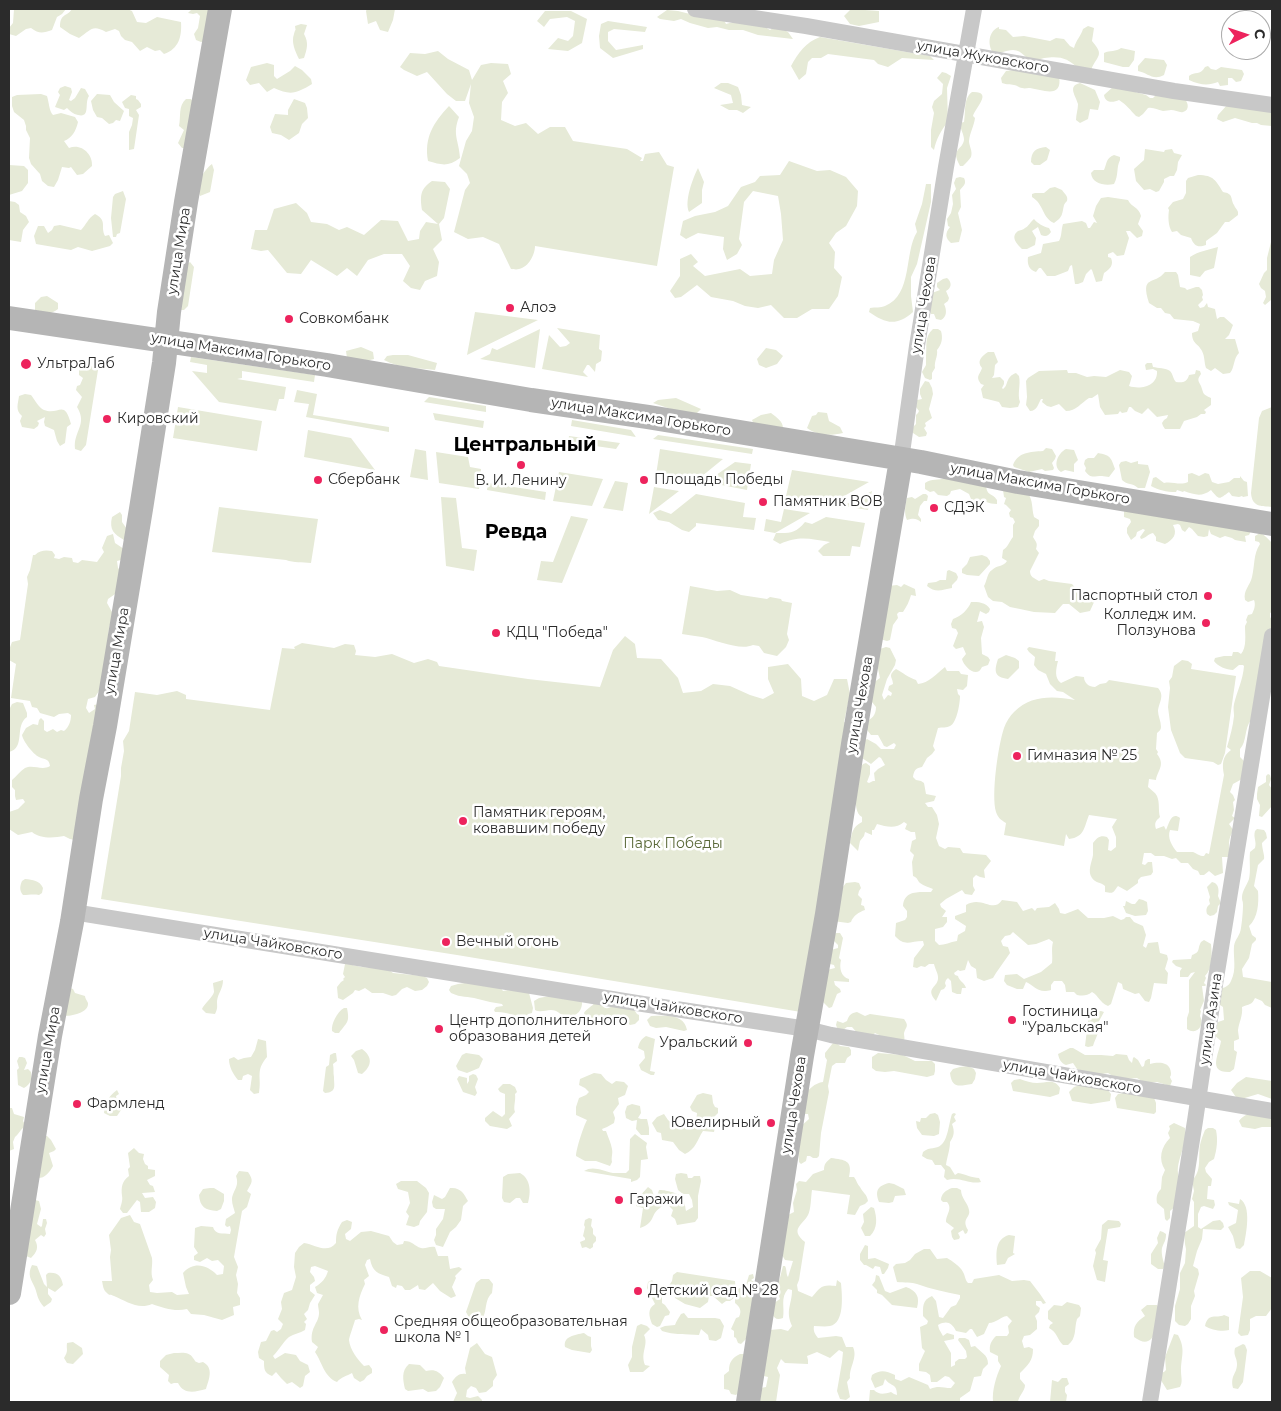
<!DOCTYPE html>
<meta charset="utf-8">
<style>
body{margin:0}
#map{position:relative;width:1281px;height:1411px;overflow:hidden;background:#fff;font-family:Montserrat,sans-serif}
canvas{display:block}
.frame{position:absolute;inset:0;border:10px solid #2b2b2b;pointer-events:none}
.north{position:absolute;left:1221px;top:10px;width:50px;height:50px;box-sizing:border-box;background:#fff;border:1px solid #aaa;border-radius:50%;rotate:86deg;font-size:14px;font-weight:700;line-height:20px;text-align:center;color:#2b2b2b}
.north::after{content:'';display:block;margin:auto;width:18px;height:22px;background:#ed235d;clip-path:polygon(50% 0,100% 100%,50% 72%,0 100%)}
</style>
<div id="map">
<canvas width="1281" height="1411"></canvas>
<div class="frame"></div>
<div class="north">С</div>
</div>
<script>
const ctx = document.querySelector('canvas').getContext('2d');
ctx.lineJoin = 'round';
function fillPath(path, color) {
  ctx.fillStyle = color;
  ctx.fill(path, 'evenodd');
}
function stroke(path, color, width, dash) {
  ctx.strokeStyle = color;
  ctx.lineWidth = width;
  ctx.lineCap = dash ? 'butt' : 'round';
  ctx.setLineDash(dash || []);
  ctx.stroke(path);
}
function write(font, color, halo, rows, align = 'center') {
  ctx.font = font + ' Montserrat,sans-serif';
  ctx.lineWidth = 5;
  ctx.setLineDash([]);
  ctx.textBaseline = 'middle';
  ctx.strokeStyle = halo;
  ctx.fillStyle = color;
  for (const [text, x, y, turn = 0] of rows) {
    ctx.save();
    ctx.translate(x, y);
    ctx.rotate((+turn || 0) * Math.PI / 180);
    ctx.textAlign = isNaN(turn) ? turn : align;
    if (halo) ctx.strokeText(text, 0, 0);
    ctx.fillText(text, 0, 0);
    ctx.restore();
  }
}
fillPath(new Path2D(`
 M14 9H66L62 14 57 17 52 30C43 33 39 34 31 28L26 29 16 36 9 34V28L13 23Z
 M72 9H127L132 11 137 22 146 23 157 17 181 22C182 36 179 49 164 54L160 50 155 51 147 47 140 51 132 42 125 40 121 36 119 31 115 29 106 32C92 24 91 30 79 38L70 34 60 27C60 13 67 17 72 9Z
 M192 9H216L206 41 201 42 196 40 194 34 198 28 200 16 197 13 193 14 188 13Z
 M367 9H395L393 20 388 32 380 30 376 21 368 24 366 11Z
 M851 9 879 11V22L859 26 850 24 844 16Z
 M667 10 678 11 694 15 723 18 726 24C740 20 757 22 770 30L776 26 788 32 793 39 758 35 743 30H729L717 27 708 28 690 23 681 19 674 21 660 19 657 17Z
 M545 11H571L587 19 582 43 568 51 548 49 558 38 568 41 573 36 575 21 567 17 550 19 544 27 537 21Z
 M608 21 647 27 645 32 614 29 608 32V41L616 50 643 45V49L613 58 600 48 599 36 601 24Z
 M301 24 307 25 304 34C309 43 307 49 304 58L299 59C295 51 291 42 294 34 296 26 296 34 295 26Z
 M1088 26 1094 28 1092 41C1105 56 1097 55 1091 70L1079 69C1067 58 1061 56 1044 58 1040 59 1036 61 1033 60 1025 60 1023 50 1013 50 1006 50 1000 54 994 54 987 46 988 31 999 27V29L1006 30 1013 37 1024 36 1050 41 1056 38 1064 39 1070 46 1074 48C1076 40 1081 36 1083 29Z
 M820 37 930 56 934 60 902 58 888 67 878 64 874 60 828 54 821 58H812L808 62 806 74 799 80 791 66C798 53 806 42 820 37Z
 M1121 48 1135 51 1134 60 1129 67H1123L1104 62V53C1110 50 1116 52 1121 48Z
 M438 51 448 59 469 70 472 80 481 65 491 63 508 64 511 74 503 81 508 93 502 102 501 120 515 126 526 123 538 134 550 127H565L573 141 627 149 642 158 640 161H643L645 154 659 152 667 165 674 167 657 266 535 246C535 254 529 267 519 269 516 270 513 269 511 269L499 244 483 237 468 239 454 232 465 190 470 183 467 174 459 166 466 141 472 131 474 117 469 103 471 84 465 101H456L447 94 427 72 417 76 404 70 400 67 410 53 425 54Z
 M1145 58 1164 60 1167 65 1164 75C1153 81 1148 73 1138 71V66Z
 M267 63 274 65V76L277 79 290 71 295 66 302 70 311 79 312 84C297 93 291 96 274 88L267 92 259 83 250 85 246 80 251 67Z
 M1208 66 1211 69 1216 70 1221 67 1242 70 1244 74 1241 81 1236 82 1232 78H1228V85L1220 86 1218 82C1208 86 1200 85 1189 80V76C1195 71 1200 76 1205 67Z
 M1014 70 1059 76C1063 99 1043 90 1030 88 1026 88 1026 89 1022 88 1019 88 1017 85 1014 85 1010 84 1007 85 1002 83L1001 78 1006 71Z
 M942 72 946 73 951 76 947 88 948 122C941 130 936 140 934 150L931 147V130L934 113 932 107 934 101 942 94 943 84 937 78Z
 M721 83H728L738 87 741 95 742 105 751 107 743 113 737 110H729L720 105 733 103 731 95 714 88Z
 M1080 83 1095 90 1100 102 1098 110 1090 109 1088 119 1080 123 1076 120C1076 115 1078 109 1078 104 1076 96 1067 86 1080 83Z
 M65 86 71 88 72 92 69 100 71 101 75 98 81 88 85 89 89 96C84 103 91 118 78 115 73 114 70 111 67 108L64 110 55 107 60 95 58 92 60 88Z
 M1114 86 1146 95 1150 98H1153L1157 94 1185 99C1188 103 1190 110 1183 112 1180 113 1175 110 1171 110 1169 110 1166 111 1163 111 1157 110 1154 107 1148 108L1143 114 1139 117 1136 116C1130 110 1127 105 1119 100 1113 103 1105 103 1104 95Z
 M972 92C994 91 975 108 973 116L975 118C974 126 970 132 969 141 969 146 973 151 971 157 969 160 966 163 963 166H960C950 148 962 151 964 140 964 134 960 129 960 123L964 122C966 111 963 99 972 92Z
 M41 94 47 96C49 102 49 111 53 115L61 113 75 117 78 122C76 131 72 138 64 141L69 148C81 143 93 154 92 166L83 174 77 175 71 167 69 168 62 167 58 180 54 187 48 186 42 181 40 174 31 164 29 158 30 138 26 130V126L24 120 14 112 12 106V97L17 95Z
 M97 94 110 95 114 102 124 111 120 121 116 120 113 123 109 124 102 118 97 117 93 110 91 101Z
 M131 95 136 96V99L138 100 141 104V107L136 110 139 115 134 149 129 150V132L132 125 133 118 129 116V109L125 108 122 102Z
 M186 99H191L195 105 187 148H182L178 143 184 130 179 126C181 116 178 106 186 99Z
 M294 99 305 103 307 108 308 118 302 124 299 133 289 140 281 135 272 133 270 127 275 114 288 115V110Z
 M1228 104 1272 106V126L1261 125 1257 123H1252L1235 118 1223 122 1217 119 1218 115Z
 M449 106 459 117C452 135 459 140 460 158 448 167 442 165 428 161 424 138 433 123 449 106Z
 M1046 147 1050 150 1047 160 1040 165H1034L1031 162C1031 151 1036 148 1046 147Z
 M1145 149 1164 152 1165 150 1172 149 1174 153 1182 155 1178 162 1177 170 1174 176H1170L1164 179V182L1159 191 1156 192 1150 189 1144 190 1136 181 1134 169 1144 160Z
 M1114 155 1120 157V160C1116 168 1119 175 1114 184 1105 186 1092 184 1091 173L1094 170H1104C1107 163 1106 158 1114 155Z
 M789 161 817 171 830 170 846 177 858 191 857 206 846 226 836 233 829 243 835 252 834 268 842 277 838 296 829 309H812L797 318H784L771 305 758 308 745 306 733 301 711 297 697 285 681 297 675 298 670 291 680 276V259L691 254 698 262 693 266 705 276 740 269 750 276 772 274 774 260 783 240 781 214 778 196 753 191 744 202 739 239 742 245 737 254 727 260 723 249 724 237 698 233 686 239 680 235 683 221 695 216 715 212 728 206 741 187 755 182 760 176 780 175Z
 M212 164 214 170 210 192 200 196C196 183 203 171 212 164Z
 M9 165 24 166 28 170V183L22 191 9 195Z
 M698 168 704 182 702 190V203L689 212C684 201 693 178 698 168Z
 M1198 175C1214 175 1216 181 1223 192 1234 194 1230 198 1234 205 1235 208 1237 209 1238 212V215L1229 222H1225L1217 233 1206 241V245C1198 248 1194 246 1191 238L1181 235 1177 231 1172 232C1168 226 1168 216 1169 210L1168 208 1173 202 1183 199 1186 193V181L1188 178Z
 M960 177 964 178C967 184 963 186 960 190L961 207 958 213 962 230 959 242 951 243C945 238 945 233 950 227L948 226 947 219 951 213 953 204 952 195 956 189 954 183 956 178Z
 M432 181 445 182 450 189 444 218 439 224 442 240 433 249 439 262 437 276 425 281 420 290 411 288 403 281 410 266 402 254H384L368 260 357 276 347 268 337 276 311 260 301 274 287 273 268 250 261 251 251 249 255 230H267L274 209 296 203 307 213 311 222 327 224 339 230 347 227 364 235 381 220 398 221 408 241 419 239 420 231 426 222 438 224 422 210C420 196 420 189 432 181Z
 M926 184H931V202L917 264 911 277V296L913 312C896 327 885 323 869 312L870 308C875 307 881 308 885 306 913 295 904 252 917 232L915 224 922 204Z
 M1055 187 1062 190C1063 192 1066 194 1067 197 1068 202 1066 201 1064 205 1062 214 1063 217 1054 223 1042 218 1044 204 1032 197V194L1035 193H1044L1050 188Z
 M123 191 126 199 120 233 117 234 116 237H113L111 218 113 197 115 194Z
 M1108 197 1128 200C1131 207 1139 207 1141 216L1138 224 1143 231 1142 236 1137 238 1130 231H1126L1129 238 1124 255 1117 256 1113 252 1108 254V257L1111 258C1114 265 1110 269 1104 273L1102 281 1096 282 1092 270 1091 269 1086 274 1083 282 1078 284H1075L1072 265 1070 266 1068 271 1055 276H1047L1041 268H1039L1036 272C1029 270 1027 264 1028 257L1041 253 1043 244 1059 241C1062 236 1061 230 1063 224L1082 221 1086 223 1088 228H1090L1094 222 1097 223 1093 216 1096 206 1101 198Z
 M9 201 15 202 19 205 20 212 26 216 29 222 23 230 21 242 9 240Z
 M95 214C108 221 100 226 105 236L109 235 113 243 110 246 92 251 78 247 71 250 36 244 34 236 38 226H44L48 233 52 230 54 226 60 225 81 230C86 225 88 218 95 214Z
 M1034 219C1037 223 1044 227 1049 228L1051 232C1048 236 1046 237 1041 235L1038 227 1032 231 1036 238 1035 245 1027 249H1022C1017 244 1010 237 1018 231 1020 230 1023 230 1025 228 1029 226 1030 222 1034 219Z
 M1272 238V300H1271L1265 305 1263 303 1266 297 1265 291 1261 288 1259 284 1264 273 1267 270V258Z
 M1218 247 1214 268 1205 271 1200 277 1190 275V257C1199 251 1208 250 1218 247Z
 M190 262 194 267 188 306 184 310H178L182 268Z
 M1165 272H1176L1178 275 1180 287 1185 288 1187 290 1196 287H1199L1202 290 1203 295 1202 297 1203 300 1198 305 1200 308 1204 307 1207 303 1208 307 1215 309 1217 319 1220 317H1224L1233 325 1229 335 1225 339H1235L1239 353C1233 359 1235 367 1230 373L1223 374 1215 368 1211 371 1206 368C1204 362 1205 357 1202 351 1198 343 1192 344 1192 333L1198 331 1200 324 1193 321 1174 319 1170 314 1165 313 1161 308H1157L1149 303C1140 274 1154 286 1165 272Z
 M947 278C952 282 952 288 946 291L949 298 948 301 944 304C947 310 947 317 941 320L936 319 934 314H931L929 310 932 293 940 290 937 287V283L943 279Z
 M47 296 58 303V309C51 315 44 313 35 310V303L41 297Z
 M475 312 538 320 467 355Z
 M557 328 600 335 599 349 602 351 601 361 596 364 595 372 589 365H587L583 372 588 377 542 369 549 335 560 347 566 346 570 343Z
 M540 329 535 368 480 359 490 354 492 348 497 350Z
 M933 329H938L941 331C943 338 942 344 937 350 938 357 934 361 935 368L932 373V379L930 380 925 378 922 372C923 370 925 367 926 365 926 364 926 357 926 356 927 346 924 337 933 329Z
 M361 347 373 352 374 359 362 362 347 358 346 351Z
 M766 348 776 350 783 356 777 364 766 368 759 365 757 359Z
 M988 352H994L998 362 995 365 994 375 992 378 1000 377 1004 381V384L1002 388 1003 389C1009 385 1005 377 1016 373L1019 376C1021 385 1017 394 1020 402L1018 407 1010 408 1002 407 999 402 983 398 981 389 984 385 981 384C975 376 980 375 982 368 976 361 982 356 988 352Z
 M393 355H408L437 363 435 370C418 368 399 368 384 360L387 356Z
 M191 357 315 375 314 382 242 371V378L237 379 286 387 284 399H279L276 411 219 402 192 371 207 373V365L190 362Z
 M1147 363H1152L1153 367C1158 368 1166 368 1170 371 1173 374 1173 379 1176 382 1183 383 1187 382 1189 375L1195 374 1196 370 1200 371 1201 374C1197 380 1198 380 1201 386 1204 394 1202 394 1211 398V405L1204 410 1206 412 1205 414H1201L1197 417 1184 421 1180 429H1165L1163 426 1162 423 1164 420 1167 418 1168 415 1157 417 1148 408 1142 414 1135 411 1131 407H1129L1127 412 1122 413 1120 411 1118 414 1105 415 1100 407 1098 394 1092 398H1089C1081 403 1076 411 1066 411L1059 404 1051 407 1047 406 1042 402 1043 399H1041C1038 404 1037 411 1030 411L1026 405 1027 397 1026 381 1028 378 1039 371 1067 370 1068 373H1076L1087 377 1094 376 1106 377 1120 370 1129 372 1132 376 1130 383 1129 386C1141 390 1158 386 1157 371L1153 369 1146 370 1145 365Z
 M87 364 95 367 98 365V370L86 445 81 451 75 449C73 431 88 425 77 407L82 397 76 390 77 386 80 385 83 378 79 375V371L82 365Z
 M925 381 929 382 932 388 933 394 929 409 932 418 925 423 926 426 924 428 927 433 926 436 919 437 913 433 911 429 916 424V415L918 413 919 411 916 407 917 400 922 399 920 394V389Z
 M297 390 317 394 313 415 389 427V432L306 417 309 404 294 402Z
 M25 394 31 395C35 400 39 408 44 410 59 416 64 398 71 424L67 427 65 443 60 446 57 441 54 430 45 426 44 422 45 417 37 421 39 423 38 426 34 429 22 427 20 421 22 416C15 410 18 404 19 396Z
 M429 397 486 406V412L424 402Z
 M676 398 701 409 696 414 671 409 653 403 658 400Z
 M178 407 262 421 257 451 173 438Z
 M1272 407V507C1261 506 1252 507 1251 493L1259 418 1262 411Z
 M818 412 827 413 829 421 840 427 843 433C830 436 818 436 807 428L812 416 816 415Z
 M433 413 484 421 483 428 435 420Z
 M771 413C776 417 783 421 783 428L754 425 752 420 761 415Z
 M572 420 631 430 636 437 571 426Z
 M308 430 351 438 375 470 304 457Z
 M658 435 753 449 752 454 653 439Z
 M569 436 620 443 616 449 568 442Z
 M1046 448 1052 449 1056 456 1055 459 1052 463 1054 468 1053 470 1045 471 1042 469 1029 472 1014 467 1013 465C1018 452 1030 452 1043 451Z
 M415 449 426 451 428 480 410 477Z
 M660 449 723 459 696 481 656 475Z
 M1066 449 1074 450 1078 460 1074 464V472L1065 470 1061 472C1052 466 1058 453 1066 449Z
 M436 452 468 457 470 467 481 469 479 489 439 483Z
 M1098 453C1110 455 1111 457 1115 469L1109 477C1107 477 1104 476 1102 476 1093 476 1091 479 1085 471L1086 468 1084 464 1085 460 1088 458H1094Z
 M1126 461 1131 463 1138 461V464L1148 465 1150 472 1145 488H1138C1133 483 1127 485 1122 480L1119 465 1121 462Z
 M735 462 751 464 747 490 706 482Z
 M792 470 869 482 830 504 786 496Z
 M559 472 603 479 592 506 553 501Z
 M1192 473 1199 476 1205 473 1209 474 1212 482 1218 484 1229 482 1234 478H1240V476L1244 481 1247 482 1248 496 1243 497 1242 496 1239 497 1232 496 1229 492C1219 499 1220 501 1211 490 1202 497 1195 495 1184 491L1183 492 1177 490 1176 492C1166 492 1159 490 1151 486L1153 478 1156 477 1164 483C1172 481 1180 486 1188 482V474Z
 M946 478 986 485C987 497 992 492 997 500V504C988 504 984 500 978 500 976 500 973 500 971 499L969 494 960 489 951 491 950 494 947 496 938 495 934 491 930 492 925 489V483C932 478 938 481 946 478Z
 M615 481 628 483 623 511 603 508Z
 M488 483 546 492 545 500 487 490Z
 M654 487 679 491 649 514Z
 M1003 490 1027 491C1034 503 1031 506 1034 517L1039 520V526L1035 531 1033 537C1036 542 1038 543 1036 549L1039 553 1030 571C1030 577 1034 578 1039 581L1044 579 1049 581 1072 584 1078 591 1094 597 1095 600 1090 611 1080 613 1069 604H1063L1055 613 1034 612 1020 609 1010 607 1002 602 993 601 988 597 984 586C987 581 987 573 992 570 997 565 1003 567 1007 561L1002 558 1003 550C1008 547 1009 542 1013 537V525L1015 522 1013 518 1010 517 1009 513 1011 510 1006 505 1004 504 1006 498 1004 497Z
 M872 491 868 510 843 506Z
 M696 494 745 503 743 517 756 518 754 530 696 523V526L689 532 682 530 669 522 658 520 653 513 660 510 671 514Z
 M923 494H926L928 496 927 501H924L920 506 918 515 921 519V522C916 518 913 518 907 520 904 514 905 505 907 498L912 497 915 499Z
 M441 497 456 498 462 548 477 550 474 571 446 566Z
 M219 507 318 519 311 563C302 562 294 563 286 560L212 552Z
 M784 509 810 513 775 533 764 531 766 519 781 522Z
 M1124 510 1251 531 1249 535 1245 536 1246 542 1235 540 1232 538 1225 536 1220 538 1211 534 1209 529 1208 536 1204 537 1198 536 1192 529 1189 527 1185 532 1182 530 1180 525 1178 524 1173 525C1178 534 1173 540 1165 544L1156 541V537L1153 533C1148 534 1146 538 1141 539L1140 537 1145 530 1143 529 1137 532 1136 536 1131 540 1127 533V528L1131 522 1130 519 1124 517Z
 M120 512 122 515V522L129 532 124 540C114 534 109 530 112 517Z
 M571 516 588 519 562 583 537 580 541 561 553 562Z
 M826 517 865 523 860 547 852 546 850 556H823L818 551 824 545 830 542C811 539 799 535 780 544L773 540 776 533C790 533 795 534 805 522L812 524Z
 M1260 533C1265 535 1268 539 1272 543V612L1270 613V617L1272 620 1271 632 1251 720C1244 729 1247 742 1240 749V757L1246 763 1242 779 1233 784 1230 792 1233 795 1235 800 1233 802 1234 810 1232 816 1235 818 1229 824 1234 831C1227 837 1229 849 1230 857H1222L1223 873 1215 876 1209 871 1204 875H1200L1198 871 1193 869 1188 863H1181L1176 858 1172 859 1164 856H1155L1151 853H1144L1142 864 1145 865 1148 862H1152L1153 872 1151 875 1141 877 1138 880V883L1127 891 1118 886C1113 892 1115 894 1105 892V886C1101 882 1095 883 1092 878 1087 871 1092 862 1093 855 1093 851 1093 847 1093 843 1097 838 1100 835 1107 837L1109 840 1108 850 1111 851 1116 847V837L1112 827 1117 819 1089 815C1084 827 1085 837 1069 839L1066 834 1064 846 1004 835 1006 823C1001 820 998 818 996 812 991 795 998 746 1004 728 1006 722 1010 716 1014 712 1031 695 1053 696 1075 700L1063 692 1057 691 1050 684 1046 674 1038 670 1034 665 1035 657 1029 652 1027 649 1029 647 1056 652 1055 661H1058C1056 669 1054 678 1061 683L1076 676 1084 677C1084 683 1089 687 1095 687L1100 684 1106 683 1109 680 1158 688C1165 696 1159 702 1158 711 1158 716 1161 721 1161 727 1161 730 1159 731 1157 733L1156 749 1158 752 1157 754C1166 765 1157 771 1156 780L1149 779 1148 787C1151 790 1155 792 1157 796 1160 803 1158 810 1160 817 1156 821 1154 822 1156 829L1164 826 1166 830C1169 824 1171 811 1180 818L1178 831 1170 830C1167 838 1172 846 1177 852 1180 852 1191 852 1193 852 1198 854 1199 856 1204 856L1206 853 1209 854 1224 775C1222 765 1222 756 1231 750L1227 747C1230 737 1233 726 1234 716 1234 712 1233 708 1234 704 1237 691 1243 680 1244 666L1243 665H1239L1233 670C1227 670 1217 666 1214 661L1215 658 1224 656H1232L1233 652H1238L1241 654C1247 647 1245 635 1245 626L1247 622 1246 620 1248 615 1252 614C1254 610 1256 605 1254 600L1248 602 1245 600C1243 590 1250 586 1252 577 1255 565 1253 555 1260 544L1259 542 1255 541V536Z
 M113 534 115 543 127 551 121 560 117 561 118 568 121 571 118 592 108 599 107 603 112 612V617L109 628 103 685 95 697 88 699 86 708 89 713 95 709 94 705 99 704 75 840 70 839 64 836C54 838 40 839 32 832L18 835 9 829V812L18 809 25 802 23 799 16 800 15 796V790L12 787V780C16 777 20 771 25 768 33 764 42 771 50 766 49 758 45 760 39 757 33 754 23 741 22 735L26 728 33 724 38 725 39 720 41 718 44 721V730L47 732 53 729 57 732 61 730 64 731C69 727 71 721 71 715L68 713 59 714 54 717 40 713 37 708 32 707 30 701 11 698 16 664 9 660V650L12 642 20 640 28 584 27 577 30 570 33 555H35C40 550 46 550 52 551L55 555 54 558 59 559 64 557 72 558 73 562 78 563 82 560 97 562 104 552 102 548 107 536Z
 M982 555 987 557 990 561V564L979 576 967 575 962 573V569L967 564 970 557Z
 M949 570 956 573 958 577 957 580 952 585V588C942 590 935 593 927 586L928 583 936 582 940 580H946L947 571Z
 M904 584 915 589 916 596 911 595C909 602 907 606 903 612H899L897 614 898 618 893 625 890 640 887 641 880 639 888 586 897 585 901 587Z
 M690 586 717 591 730 590 741 595 767 599 770 597 781 599 782 601 792 603 787 634 789 640 786 647 777 656 764 653 759 646 753 645C740 651 716 640 702 637 695 636 688 635 682 634Z
 M971 602C978 602 986 602 990 609L989 612 986 614 980 611 977 622 982 621 984 627 981 638 982 654 988 657 990 660 988 665 982 667C977 679 964 667 962 659L966 654 963 647 956 649 953 646 958 633 956 629 952 628 951 624 953 619C961 616 968 610 971 602Z
 M625 636 635 644 637 658 661 659 678 678 683 693 701 691 713 684 730 686 750 695 763 699 774 693 768 679V667L788 664 801 679 802 696 814 701 827 695 834 679H847L850 694 844 722 848 723 801 1012 457 955 101 899 121 776V768L124 751 123 741 129 731 135 692 157 695 177 691 186 695V699L270 710 282 648 295 649 294 647 302 643 334 648 345 644 354 645 356 651 355 655 375 657 392 654 414 663 428 659 437 662 439 666 528 679 600 687 613 650Z
 M886 647 890 648 896 660 895 665 887 679 882 695 884 700 888 695 891 696 892 693 888 690 889 686 893 684C893 677 887 676 896 669 902 672 909 678 916 680L918 684C929 683 936 674 945 667L947 671H959L961 674 968 675 967 686 963 690 957 689 958 694 960 696C960 703 957 723 950 726 947 728 942 727 938 728L933 746 935 750 932 754 927 758 922 767C916 768 914 770 913 777L916 780 921 781 924 783 926 794 936 796 934 801 925 803 928 807H932L937 815 939 824 936 838 939 846 945 849 948 847 960 848 963 853 986 855 991 861 984 870 985 878 980 877 976 875 973 878V886L975 890 972 895 965 894 962 890 946 899 940 904 941 907 946 911 942 917H947V922L943 927 935 929V941L939 945C945 945 950 942 957 941L958 935 965 931 966 926 955 919V916L966 912V905C982 895 993 914 1002 900L1017 902 1023 911 1032 908 1035 911 1037 908 1049 907 1055 903 1059 909 1060 913 1065 914 1078 909 1088 918H1104L1113 916 1121 920 1124 919 1126 917H1130L1134 922 1143 926 1146 935 1143 946 1146 948 1148 943 1158 942 1160 953 1167 955 1168 959 1165 969 1168 973 1167 984 1154 983 1151 998 1149 1002 1145 1001 1139 993 1135 994 1123 989 1122 984 1118 982 1111 1004 1108 1006C1099 1002 1099 996 1092 992 1087 996 1083 996 1077 995L1074 992H1066L1065 985 1062 981H1054L1051 985V990C1038 994 1035 986 1026 982L1023 989H1017L1007 985 1004 981 1005 975 1017 974 1024 979 1041 972 1052 963C1053 956 1051 949 1053 942L1049 939 1036 944 1028 945 1013 932 1010 935 1005 936 1001 941 1003 946 1008 947 1010 953 996 973 993 978 984 981 977 978 976 969 971 966 968 960 965 970 960 971 958 970 954 973 955 975 958 976C959 981 965 983 966 988H962L961 994H957L952 992 951 981 948 978 946 980 945 983 946 986 944 989 941 990 936 1001C924 987 939 988 938 977 938 973 935 969 934 964H929L925 967 921 966 917 968 913 967 914 958 924 945 923 941C910 941 905 947 895 936L896 923 905 920 907 917V911L903 906C904 890 919 892 931 892L933 889C929 887 924 886 920 883 917 880 918 878 913 876L912 862 914 855 910 851 912 841 916 839 915 832H911L905 829 907 824 904 822C896 829 887 827 877 824L874 830H872V835L865 832 864 836 860 841 858 851 850 843C852 833 852 827 862 822V817C850 810 859 780 860 768L863 764 866 763 870 766V774L867 782 869 783 873 781H875L874 773 878 769 885 765 881 758 879 757 871 764 862 758 863 742 867 739 876 744 881 749H894L896 745 894 743 887 747 884 746 878 735H871L864 726 865 722C872 719 876 715 876 707L872 702 865 698 873 683 880 678 877 664V650Z
 M1006 655 1015 658 1019 661V668L1008 679C994 677 994 671 998 659Z
 M1182 660 1188 661 1192 664 1191 669 1236 676 1225 753 1221 764 1218 765 1213 762 1185 758 1180 753 1171 730 1168 707 1170 688 1169 681 1172 677 1174 666Z
 M17 702 23 703 27 713V717C14 726 26 748 9 752V710L12 704Z
 M1268 774 1270 775 1271 779 1269 785 1272 789V806L1262 817 1259 816 1260 805 1257 799V794L1258 787 1266 782V776Z
 M1257 829 1264 830 1266 833 1267 838 1262 843C1262 849 1265 856 1264 859L1258 865 1254 886 1258 891C1259 903 1258 918 1249 926L1252 935 1256 938V940L1252 944 1249 958 1242 969 1243 977 1272 982V1008L1265 1005 1262 1001 1255 998C1252 1005 1249 1004 1242 1007 1243 1016 1239 1022 1238 1030 1238 1033 1239 1036 1239 1039L1234 1041V1050L1237 1052 1234 1069 1230 1072C1207 1073 1219 1054 1221 1041L1214 1035 1218 1022 1224 1020 1223 1007 1220 1005 1216 991C1222 988 1229 987 1231 981 1237 969 1233 958 1234 946 1235 939 1240 936 1241 928 1242 922 1243 911 1243 905 1243 900 1242 902 1242 897 1242 891 1247 885 1249 879 1251 870 1249 861 1250 852L1255 848C1257 841 1253 838 1255 831Z
 M25 879C33 880 39 880 43 888L42 893 39 895C33 894 29 895 23 895 19 890 20 886 22 881Z
 M855 882 859 883 861 888 859 891 858 895 862 899 861 905 864 906 865 910C859 912 853 916 851 922L848 923 833 921 839 892 846 883Z
 M1212 882 1215 883C1219 886 1219 891 1218 896L1221 903 1218 906 1217 912 1214 915 1210 916 1207 914C1206 910 1206 907 1210 904L1209 900 1210 897 1207 887Z
 M1139 899 1143 900 1147 902 1148 911 1146 915 1135 916 1126 913 1123 906H1125L1126 901 1132 904H1135Z
 M836 933H840L843 938 839 958 841 960C839 968 841 977 849 979V982L834 981 835 985 840 989 841 992 837 994 832 1007 829 1008 822 1001 827 970 835 968 834 965 830 964 831 950 838 948V945L834 941 833 936Z
 M1204 940 1211 944C1212 954 1213 968 1205 976L1206 978 1204 983 1206 985 1205 986H1202L1204 1001 1200 1010 1201 1011 1200 1016C1205 1025 1197 1036 1187 1029V1018L1189 1012V980L1195 972 1191 973 1188 977H1180V971L1182 968 1176 966 1172 962 1173 960 1191 959 1192 955C1201 952 1197 949 1201 942Z
 M345 964C351 964 356 966 361 967 371 968 386 966 393 973L423 976 427 978 429 982 427 986 422 990 415 991 407 987 402 989 396 995 392 996 383 993H372L365 988 359 991 355 990 353 993 343 1000 338 998 337 987 341 982 344 980 343 979 345 977 343 974Z
 M223 980C223 989 218 993 217 1001 217 1007 218 1008 215 1014L206 1013 202 1009C204 1004 213 997 214 992 214 989 213 986 213 983Z
 M465 983 500 987 503 991C511 989 521 990 529 993L533 1008 532 1013 528 1014 525 1017C515 1017 506 1011 495 1012L494 1010 496 1007 503 1006 502 1004C494 1003 486 1001 478 999 467 996 462 998 451 993L449 990 451 986 458 984Z
 M70 988 73 989 75 993 85 996C85 998 87 1001 88 1003 89 1013 71 1016 64 1016Z
 M555 995 582 1001C583 1012 574 1019 563 1015 558 1013 557 1010 551 1010 545 1010 541 1013 535 1010L534 1001 539 998Z
 M600 1001C602 1008 607 1011 613 1005L633 1008 637 1014 639 1015V1020L635 1024 630 1025 626 1022 615 1023 605 1021 602 1018 591 1020 586 1018 584 1013C587 1008 592 1007 595 1002Z
 M344 1008H347C350 1023 347 1022 339 1033H335L332 1031C331 1024 337 1012 344 1008Z
 M1101 1011 1104 1012 1098 1023 1100 1025C1099 1033 1095 1039 1093 1046L1088 1047 1085 1046 1089 1013Z
 M857 1012 865 1016 870 1014 904 1019C910 1027 905 1027 904 1034 904 1036 905 1038 904 1041L881 1039 879 1035 875 1033 872 1036 858 1034 852 1027H847L843 1030H838L836 1025 837 1021 843 1023 847 1021C849 1015 851 1013 857 1012Z
 M651 1016C664 1016 684 1013 687 1030L684 1031 666 1027 656 1028 650 1026 647 1020Z
 M646 1036 655 1039 650 1071 655 1072 654 1075H651L641 1070 639 1065 645 1058 644 1051 638 1048C639 1043 641 1039 646 1036Z
 M258 1039 266 1041 267 1057C255 1071 262 1077 259 1093L254 1094 250 1090 252 1076 248 1074 243 1076 242 1080H238C233 1074 229 1067 229 1059L234 1057 238 1060 244 1058 251 1057 255 1050Z
 M833 1043H837L840 1046 849 1047 851 1050V1055L847 1058 845 1063H836L832 1066 828 1086 829 1092 821 1133 819 1156 817 1158H813L810 1156H807L806 1161 801 1164 799 1162 798 1149 800 1127 809 1119 808 1114H803C803 1109 802 1101 804 1097 808 1089 815 1083 823 1082L827 1060 825 1057V1053Z
 M1070 1048H1073L1085 1055H1101L1113 1056 1116 1054 1127 1055 1129 1060 1132 1063 1133 1058 1134 1057 1138 1060 1142 1067 1144 1066 1145 1061 1148 1059H1150V1064C1158 1062 1170 1061 1171 1073 1171 1080 1168 1073 1172 1081L1170 1086 1157 1082 1145 1083 1137 1078C1126 1079 1117 1080 1108 1073L1096 1075 1077 1069 1073 1063 1066 1065C1061 1063 1059 1059 1058 1054Z
 M362 1049C373 1057 372 1066 362 1074L358 1073 354 1060 351 1056 356 1051Z
 M334 1053H336L337 1061 333 1064C334 1069 333 1072 334 1077 334 1086 337 1092 325 1093L323 1091 326 1067 329 1065 330 1055Z
 M466 1053 479 1055 483 1059 479 1068 467 1073 458 1070 456 1066 462 1055Z
 M878 1053 903 1055 915 1061H932L935 1064V1071L934 1075 927 1077 894 1071 885 1072 876 1071 872 1068V1057Z
 M19 1057H22L25 1058 27 1063 24 1070 28 1069 31 1072C32 1079 31 1084 24 1088L18 1085 17 1070 19 1068 17 1061Z
 M968 1066 974 1069 976 1073 975 1079 972 1084C959 1086 952 1089 950 1073L953 1069 960 1067Z
 M594 1073 601 1074 606 1080 612 1084 616 1081 624 1082 628 1086 625 1095 618 1098 619 1104 613 1112 615 1118 614 1123 607 1127 602 1129 603 1131H606C608 1137 611 1143 612 1149 613 1154 611 1157 612 1162L610 1166 596 1161H585L576 1156C576 1149 584 1125 587 1120L576 1115V1107L579 1098 586 1095 589 1092 585 1088 579 1085 580 1079Z
 M473 1074 476 1075 478 1079 475 1087 477 1093 475 1096 463 1092 457 1079 459 1076 467 1078V1084L469 1081V1076Z
 M1246 1077 1272 1081V1099L1258 1094 1238 1100 1231 1090 1237 1083Z
 M1020 1079C1025 1081 1032 1083 1037 1083 1046 1083 1054 1078 1060 1088L1059 1094 1050 1097 1013 1091 1011 1083 1014 1080Z
 M503 1084H510L515 1087 517 1092 515 1094C516 1101 513 1107 515 1112L509 1119 512 1126 507 1129 490 1126 485 1121V1118L493 1111 502 1117 505 1114V1094L500 1092 498 1089Z
 M1080 1085 1107 1089 1111 1094 1110 1101 1091 1104 1072 1101 1069 1092 1074 1087Z
 M117 1090 119 1094 116 1096 117 1101 122 1105 121 1110 117 1116H110L104 1113C105 1102 108 1097 117 1090Z
 M1130 1092 1153 1095 1156 1103V1112L1154 1114 1117 1108 1115 1098 1118 1094Z
 M703 1093 712 1095 713 1103 715 1107 718 1108V1113L714 1117 715 1127 714 1132 703 1131C697 1140 696 1149 685 1154L679 1150 673 1142 662 1140 661 1133 657 1132 652 1123 657 1117 664 1114 668 1120 679 1129 687 1126 696 1125 697 1113 692 1111 690 1107 697 1095Z
 M632 1104 640 1106 641 1113 638 1118 641 1119H647L649 1128V1135H641L636 1129 637 1120 632 1121 626 1118 625 1112 627 1106Z
 M9 1108H12L14 1114 24 1117 23 1121 26 1126C20 1129 20 1133 15 1137L13 1142 14 1149 9 1151Z
 M1272 1111V1127H1262L1255 1129 1242 1127 1239 1121C1246 1111 1261 1112 1272 1111Z
 M935 1113 938 1115 940 1122 939 1134 934 1136 922 1135 917 1128 916 1121 920 1122 921 1118H926L930 1114Z
 M954 1113 956 1114 954 1117 956 1121 952 1124C955 1132 954 1136 950 1142 950 1150 947 1157 946 1165L950 1167 955 1175 958 1173C965 1174 972 1178 979 1178L981 1182C969 1185 960 1176 947 1180L944 1177 945 1170 941 1165H935L932 1160 927 1159 922 1156 923 1152C930 1146 936 1150 941 1145 948 1140 949 1122 952 1114Z
 M1174 1123 1185 1128C1189 1145 1172 1165 1180 1179L1177 1205 1170 1211V1218L1167 1221 1165 1219 1164 1209 1157 1203C1156 1197 1157 1193 1161 1189L1162 1177 1165 1170C1158 1159 1161 1147 1170 1138L1168 1133 1170 1129 1169 1126Z
 M1208 1128H1213L1216 1130C1218 1140 1217 1149 1214 1159L1209 1162 1205 1168 1206 1172 1212 1179 1211 1186H1208L1207 1199 1214 1200 1215 1205 1213 1209 1204 1206 1201 1207 1198 1214V1227L1201 1229 1213 1221 1220 1220 1223 1223 1224 1227 1221 1230 1203 1229 1202 1239 1197 1251 1193 1266 1198 1269 1199 1274 1194 1291 1195 1296 1191 1306V1319L1188 1324 1185 1326 1179 1325 1175 1321V1306L1180 1289V1273L1185 1263 1186 1249 1185 1244 1184 1233 1194 1226V1202L1192 1199 1194 1191 1192 1180C1202 1172 1198 1157 1200 1145 1201 1140 1203 1135 1205 1130Z
 M635 1134 647 1143 646 1147 648 1159 641 1160 640 1177 637 1180 631 1182V1179L584 1171C593 1165 603 1171 613 1173 617 1173 622 1173 626 1173L629 1170 630 1139Z
 M42 1136H47L51 1140 56 1149 54 1151 49 1153 53 1166C49 1173 44 1179 37 1178L40 1153 44 1151 39 1147Z
 M134 1148 139 1153 144 1154 143 1159 145 1164 148 1166V1169L155 1170V1176L147 1180 150 1185 153 1186 155 1192 142 1193 145 1198 153 1197 156 1202 155 1208 149 1212H141L140 1202 137 1200 127 1213H123L120 1209C121 1205 123 1200 122 1196 121 1187 122 1181 129 1176L128 1169 130 1167 128 1153Z
 M831 1158C845 1160 853 1160 849 1177H854C857 1181 857 1184 860 1187 863 1193 867 1194 868 1201L865 1204 860 1206 855 1215 847 1214 850 1195 812 1190C811 1196 811 1210 808 1215 803 1225 789 1229 805 1242L799 1280 797 1285 798 1291 812 1297C821 1287 821 1284 836 1286L837 1280 841 1283C842 1295 845 1323 830 1326 825 1327 819 1326 814 1326 813 1331 815 1334 818 1338L836 1336 842 1337 846 1347H853C858 1358 849 1367 850 1378L847 1382 850 1397 846 1400 840 1399 837 1391 842 1362 843 1352 839 1350 830 1358 817 1352 807 1356 808 1360V1364L785 1363 781 1359 777 1368 780 1375 776 1402H752L761 1388 766 1387 768 1377 764 1376 770 1330 781 1329 788 1331 792 1326C785 1310 792 1305 792 1290L788 1289C780 1298 785 1307 783 1318 777 1320 775 1319 772 1314L774 1303 780 1299 779 1296 776 1293 783 1266H785C787 1269 786 1275 788 1277L793 1261 785 1260 782 1255 784 1217 794 1212 793 1203 797 1190 796 1184 799 1181 806 1182 813 1174 824 1170C824 1164 826 1162 831 1158Z
 M239 1171 248 1172C254 1181 252 1182 247 1191L251 1194 247 1207 242 1211 234 1257 238 1267 236 1275 238 1284 237 1293 240 1298V1305L233 1307 234 1315 222 1320 204 1315 191 1314 187 1309C175 1312 164 1308 152 1304 138 1310 126 1301 114 1296 110 1294 110 1296 107 1293 103 1290 103 1285 102 1281H112L110 1257 111 1250 109 1235 121 1218 130 1215 134 1222 140 1224 152 1258C153 1266 150 1272 153 1280L149 1285 150 1292 157 1293 172 1292 177 1295 189 1294 186 1287 183 1273C194 1261 207 1265 217 1275L223 1274 224 1266 218 1260 212 1261 207 1258 200 1262 194 1260V1256L198 1253 194 1247 195 1228 201 1226 213 1227C215 1235 223 1233 230 1234L231 1230 230 1226 227 1227 225 1225 226 1219 235 1213C234 1209 232 1204 232 1200 232 1191 240 1187 236 1176Z
 M520 1173C531 1179 531 1192 528 1203H523L520 1198H516L510 1203 504 1202 502 1198 503 1177 508 1174Z
 M681 1173 687 1174 688 1178H692L694 1176H700L701 1181 698 1196V1218L695 1222 677 1225 675 1219 671 1216 673 1210 667 1204C667 1204 660 1207 660 1208 650 1214 656 1223 640 1228L643 1208 636 1206 638 1198 648 1187 652 1190 654 1196H657L659 1190C665 1190 667 1191 672 1192 684 1196 684 1198 686 1211L693 1207 692 1200 689 1194H683L678 1190 675 1179 676 1174Z
 M401 1181H417L426 1188 429 1193 427 1212 420 1221 419 1225 414 1227 406 1225 409 1216 406 1212 410 1203 408 1192 398 1189 396 1184Z
 M889 1183 894 1184 904 1189 906 1195 895 1196 893 1202 889 1203 879 1202C875 1191 877 1186 889 1183Z
 M210 1188H214L224 1194V1201L221 1209 217 1211C205 1210 200 1207 199 1195L203 1189Z
 M450 1188C461 1187 464 1194 468 1201L463 1206 461 1220 456 1227 450 1232 443 1247 436 1245 434 1240 436 1235V1229L443 1219 445 1209H436L433 1207 432 1202 434 1195 442 1199 445 1197Z
 M952 1188H957L961 1190C961 1198 968 1203 969 1210 971 1218 961 1218 968 1230L967 1233 965 1234 963 1230 958 1233 960 1237 959 1239 954 1240 952 1237 951 1231 954 1228 946 1222C946 1214 953 1209 947 1202H943L941 1200C941 1194 946 1190 952 1188Z
 M1240 1199C1252 1206 1246 1234 1244 1245L1240 1249 1236 1248 1233 1236 1228 1227 1236 1223 1238 1210 1229 1205 1228 1202 1239 1204Z
 M35 1200 39 1201 41 1209 37 1224 41 1227 42 1226 43 1219H46L47 1223 45 1229 46 1234 44 1237 41 1235 35 1240C39 1247 37 1252 31 1258L26 1256Z
 M871 1207 874 1208C877 1218 878 1228 870 1236H865L861 1228 864 1222 863 1214Z
 M589 1218 592 1219 591 1226 593 1229V1234L596 1237V1241L593 1244V1247L590 1249 586 1247 582 1248 580 1242 585 1240V1238L583 1236 585 1227 584 1225 585 1220Z
 M347 1220 352 1222 351 1229 345 1234 346 1239 350 1241 361 1232 371 1231 389 1236 393 1242 397 1245 403 1244 404 1241C413 1241 414 1246 421 1248 426 1249 429 1246 435 1247L438 1256H448L450 1269 459 1267 462 1269 455 1276 456 1278 452 1287 456 1296 451 1298 440 1291 433 1283 425 1290 419 1289 418 1285 410 1290H405L402 1286 397 1285 396 1288 392 1286 389 1277C378 1274 372 1271 370 1259L367 1260 365 1265 369 1276 364 1280 365 1284C359 1296 355 1308 362 1320L359 1319 355 1320C354 1324 349 1338 349 1340 350 1350 358 1360 364 1366L369 1365 372 1369V1373L367 1376 364 1380 360 1382 354 1378 352 1373C347 1376 341 1377 337 1382 324 1377 322 1362 315 1352L318 1347 312 1342C310 1327 319 1323 319 1313 319 1310 318 1307 318 1304L323 1295 317 1293 315 1287C322 1283 326 1278 328 1271L315 1266 311 1267 310 1272 314 1277 315 1281 310 1285V1291L315 1295 310 1303 308 1310 304 1314 307 1319 304 1322 306 1324 305 1330C300 1333 294 1334 289 1337 283 1342 279 1350 273 1356L275 1359 285 1353 296 1355 300 1361 308 1365 310 1372 305 1376 303 1386 300 1388 292 1382 287 1384 281 1378 276 1372 272 1376C264 1373 264 1369 264 1361L259 1358 258 1352 261 1342 266 1341 271 1331 274 1330 277 1332 281 1329 283 1324 278 1319 282 1309 281 1302 284 1293 292 1290 296 1277 294 1267 295 1253 299 1247 304 1243C316 1245 327 1254 336 1243 336 1234 337 1230 342 1222Z
 M1108 1220 1119 1221 1121 1224 1120 1227 1108 1229 1103 1260 1108 1261 1105 1282 1097 1280 1093 1266 1096 1253 1095 1250 1101 1239 1102 1225Z
 M1160 1231 1163 1232 1166 1234C1166 1241 1164 1242 1162 1248 1161 1253 1163 1261 1165 1266L1163 1269H1158L1151 1264V1254L1158 1243 1157 1238Z
 M1009 1235 1015 1236 1013 1253 1015 1254 1008 1258 1005 1264 997 1265C996 1253 995 1239 1009 1235Z
 M865 1245 868 1246V1259L875 1258 889 1264 888 1268 884 1274H882L880 1267 875 1266 873 1269 866 1265H864L860 1260V1254Z
 M924 1249H930L937 1259 947 1258C952 1261 960 1266 963 1272 965 1275 965 1280 968 1283H972L974 1279 999 1275 1012 1281 1024 1280 1030 1281 1040 1294 1046 1303 1043 1304 1041 1301H1036V1305L1040 1308 1039 1312 1035 1316 1037 1321V1329L1030 1335 1024 1336 1022 1341 1024 1348 1029 1347 1033 1349C1033 1361 1028 1365 1020 1373V1379L1025 1385C1025 1391 1019 1395 1018 1402H993C992 1390 996 1377 1001 1366L998 1361V1356L990 1352C989 1345 991 1341 996 1336H1007L1009 1333 1008 1326 1012 1321 1007 1316C1000 1317 996 1323 989 1323L984 1334 977 1337 972 1329H970L966 1333 956 1331C952 1323 947 1320 938 1325L939 1329 943 1336 947 1333 954 1335V1339L944 1341 951 1353V1367L955 1365V1362L959 1359H965L967 1357 966 1351 958 1340 959 1338H965L969 1340 971 1347 975 1346C981 1353 988 1354 988 1364L983 1369 981 1376 974 1377 970 1391 960 1398V1402H869L870 1390H874C879 1395 884 1394 891 1392L894 1394 897 1395C897 1383 891 1387 885 1379L883 1385 875 1388 871 1379 872 1375C881 1369 886 1371 895 1375V1379L901 1381 909 1377 928 1385 930 1389C939 1385 943 1388 951 1388L955 1383 949 1377 945 1376 937 1382H931L930 1375 926 1372 919 1371V1364L925 1351 922 1348 920 1327 927 1324 928 1321 923 1316C923 1307 922 1300 932 1296L936 1301 939 1317 943 1318 951 1307 956 1305 960 1298V1295C945 1292 931 1289 917 1284 912 1282 904 1283 897 1282L893 1267 896 1264 905 1263 910 1260 915 1254Z
 M32 1265 37 1266 44 1284 47 1287 46 1275 48 1273C58 1272 61 1276 63 1285L55 1292 48 1288V1294L52 1299 51 1302 44 1307C37 1299 38 1296 35 1288 31 1279 27 1275 32 1265Z
 M1250 1271H1260L1272 1278V1308L1266 1316H1256L1250 1319V1330L1248 1335 1241 1336 1238 1333 1243 1297 1241 1278Z
 M677 1272 735 1281 736 1295 738 1289 746 1285 749 1275 753 1274 754 1278 751 1280 756 1283 746 1339 741 1344 738 1343 736 1338 734 1337V1331L731 1329 736 1318 739 1317C742 1311 740 1307 735 1303V1297L730 1301H726L722 1304 713 1296H709L708 1302 700 1308 685 1304 675 1298 674 1293 668 1287 672 1281 673 1275Z
 M876 1275 879 1276 885 1291 890 1293 906 1287C917 1291 920 1297 917 1308L892 1305 882 1295 877 1293V1290L872 1285 875 1281Z
 M481 1279H489L493 1284 492 1293C482 1302 490 1317 476 1324L472 1323 466 1312 476 1283Z
 M652 1280 655 1284 662 1287V1303L665 1305 670 1312 669 1315 665 1316 660 1326 657 1327 652 1324C649 1316 647 1309 655 1304L647 1288 648 1282Z
 M1067 1302 1079 1305 1081 1308 1080 1316 1077 1319C1074 1329 1077 1338 1068 1345H1063C1057 1339 1057 1332 1049 1328L1050 1325 1053 1323 1048 1319V1311L1054 1305 1062 1306Z
 M1147 1305H1157L1161 1310C1158 1324 1155 1353 1134 1337 1133 1326 1136 1322 1145 1316L1141 1310Z
 M684 1313 688 1318H715L720 1319 724 1326 721 1338 716 1341 709 1340 708 1335 701 1329 699 1335C686 1334 674 1335 662 1331L660 1328 665 1326 675 1325C676 1321 679 1318 681 1314Z
 M1224 1315 1229 1317V1330C1222 1332 1211 1330 1205 1326 1208 1312 1216 1319 1224 1315Z
 M641 1324 647 1326 650 1329 644 1335C649 1345 640 1352 645 1365L650 1366 643 1372H630L628 1365 632 1357V1347L637 1326Z
 M584 1333 588 1336 591 1337V1346L592 1350 590 1353 572 1350 565 1347C563 1336 575 1335 584 1333Z
 M1174 1334 1178 1335C1186 1350 1181 1356 1181 1371 1181 1377 1183 1382 1180 1387L1167 1390 1159 1377 1160 1373 1164 1372 1166 1370 1165 1357Z
 M73 1342 82 1348 83 1354 73 1364 67 1363 64 1358C69 1350 66 1350 67 1343Z
 M477 1343 485 1354 492 1357 497 1375 493 1381V1386L486 1392 479 1393 476 1388 471 1386 467 1390 466 1397 470 1398 478 1396 482 1400V1402H453L457 1393 452 1382C456 1376 459 1373 466 1374L465 1368 470 1348Z
 M1243 1344 1245 1345 1247 1350 1243 1382 1238 1389 1233 1388C1230 1375 1237 1374 1237 1364 1237 1357 1233 1356 1235 1348Z
 M174 1353C181 1353 189 1351 193 1358 197 1363 193 1360 199 1363L203 1362C214 1368 209 1379 206 1389 195 1392 184 1395 178 1383H174L171 1384 168 1381 169 1375 160 1367V1361L166 1355Z
 M740 1354H744L741 1391 736 1395 731 1394 729 1390 724 1389V1375L729 1371C729 1362 732 1358 740 1354Z
 M409 1364 420 1365 426 1371C434 1369 439 1371 444 1378L440 1387 436 1391 428 1392 423 1389 408 1391 405 1389C403 1380 401 1371 409 1364Z
 M1062 1378H1067L1069 1384 1065 1387V1392L1067 1395 1066 1402H1050L1052 1380 1058 1382Z`), '#e6ead7');
stroke(new Path2D(`
 M695 9 806 26 1174 91 1272 105
 M901 460 917 346 946 167 974 9
 M73 912 643 1004 807 1029 831 1035 1272 1111
 M1150 1402 1195 1121 1216 978 1272 636`), '#c8c8c8', 16);
stroke(new Path2D(`
 M9 318 327 365 531 400 648 417 921 462 1018 482 1272 524
 M9 1293 50 1036 72 922 91 799 105 726 141 509 164 363 169 312 186 202 220 9
 M748 1402 802 1056 827 914 853 744 901 460`), '#b5b5b5', 24);
for (const [x, y, r, color] of [
 [510,308,5,"#ed235d"],
 [289,319,5,"#ed235d"],
 [26,364,6,"#ed235d"],
 [107,419,5,"#ed235d"],
 [521,465,5,"#ed235d"],
 [318,480,5,"#ed235d"],
 [644,480,5,"#ed235d"],
 [763,502,5,"#ed235d"],
 [934,508,5,"#ed235d"],
 [1208,596,5,"#ed235d"],
 [1206,623,5,"#ed235d"],
 [496,633,5,"#ed235d"],
 [1017,756,5,"#ed235d"],
 [463,821,5,"#ed235d"],
 [446,942,5,"#ed235d"],
 [1012,1020,5,"#ed235d"],
 [439,1029,5,"#ed235d"],
 [748,1043,5,"#ed235d"],
 [77,1104,5,"#ed235d"],
 [771,1123,5,"#ed235d"],
 [619,1200,5,"#ed235d"],
 [638,1291,5,"#ed235d"],
 [384,1330,5,"#ed235d"]
]) {
  const dot = new Path2D();
  dot.arc(x, y, r, 0, 2 * Math.PI);
  ctx.fillStyle = color;
  ctx.fill(dot);
  stroke(dot, '#fff', 2);
}
write('14px', '#2b2b2b', '#fff', [
 ["улица Жуковского",983,57,10],
 ["улица Мира",179,251,-81],
 ["улица Чехова",924,305,-81],
 ["улица Максима Горького",241,352,9],
 ["улица Максима Горького",641,417,9],
 ["улица Максима Горького",1040,484,10],
 ["улица Мира",117,651,-80],
 ["улица Чехова",860,705,-80],
 ["улица Чайковского",273,944,9],
 ["улица Чайковского",673,1008,9],
 ["улица Азина",1211,1019,-82],
 ["улица Мира",48,1050,-80],
 ["улица Чайковского",1072,1077,10],
 ["улица Чехова",794,1105,-81]
]);
write('14px', '#2b2b2b', '#fff', [
 ["Алоэ",520,308],
 ["Совкомбанк",299,319],
 ["УльтраЛаб",37,364],
 ["Кировский",117,419],
 ["Сбербанк",328,480],
 ["Площадь Победы",654,480],
 ["В. И. Ленину",521,481,"center"],
 ["Памятник ВОВ",773,502],
 ["СДЭК",944,508],
 ["Паспортный стол",1198,596,"right"],
 ["Колледж им.",1196,615,"right"],
 ["Ползунова",1196,631,"right"],
 ["КДЦ \"Победа\"",506,633],
 ["Гимназия № 25",1027,756],
 ["Памятник героям,",473,813],
 ["ковавшим победу",473,829],
 ["Вечный огонь",456,942],
 ["Гостиница",1022,1012],
 ["\"Уральская\"",1022,1028],
 ["Центр дополнительного",449,1021],
 ["образования детей",449,1037],
 ["Уральский",738,1043,"right"],
 ["Фармленд",87,1104],
 ["Ювелирный",761,1123,"right"],
 ["Гаражи",629,1200],
 ["Детский сад № 28",648,1291],
 ["Средняя общеобразовательная",394,1322],
 ["школа № 1",394,1338]
], 'left');
write('14px', '#596837', '#fff', [
 ["Парк Победы",673,844]
]);
write('bold 19px', '#000', '#fff', [
 ["Центральный",525,445],
 ["Ревда",516,532]
]);
</script>
